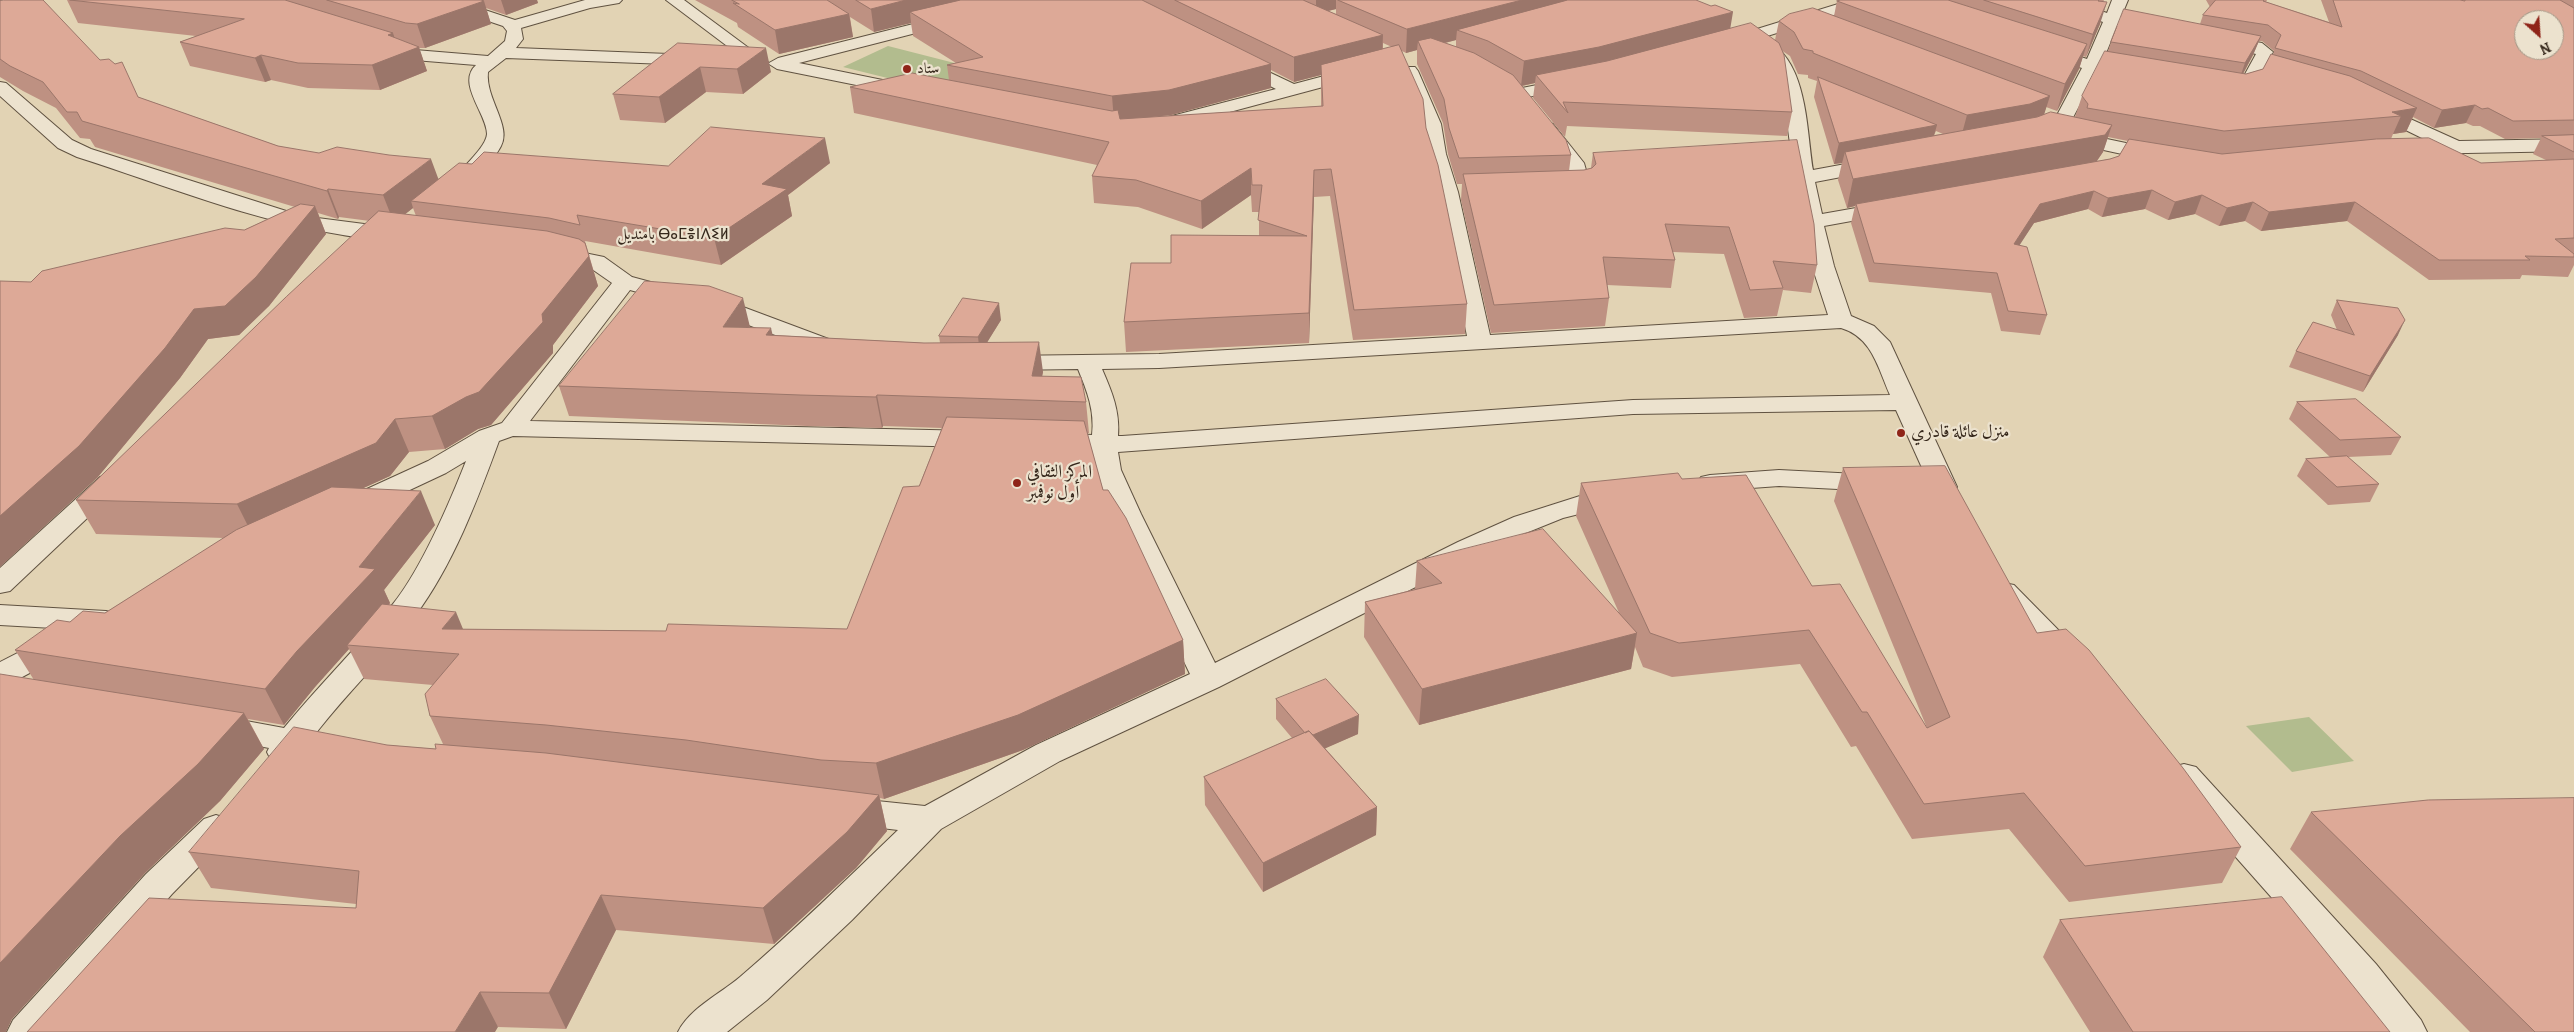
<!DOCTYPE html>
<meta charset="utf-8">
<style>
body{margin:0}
#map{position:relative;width:2574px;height:1032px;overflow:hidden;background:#e2d3b4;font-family:Alegreya,serif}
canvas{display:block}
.north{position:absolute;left:2514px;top:10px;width:50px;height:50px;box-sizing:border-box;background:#ece2ce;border:1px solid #a39786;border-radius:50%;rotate:154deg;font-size:14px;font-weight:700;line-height:20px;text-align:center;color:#35271b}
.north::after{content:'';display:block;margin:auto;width:18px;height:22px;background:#8f2418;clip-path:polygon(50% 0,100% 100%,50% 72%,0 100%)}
</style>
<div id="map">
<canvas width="2574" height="1032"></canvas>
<div class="north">N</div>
</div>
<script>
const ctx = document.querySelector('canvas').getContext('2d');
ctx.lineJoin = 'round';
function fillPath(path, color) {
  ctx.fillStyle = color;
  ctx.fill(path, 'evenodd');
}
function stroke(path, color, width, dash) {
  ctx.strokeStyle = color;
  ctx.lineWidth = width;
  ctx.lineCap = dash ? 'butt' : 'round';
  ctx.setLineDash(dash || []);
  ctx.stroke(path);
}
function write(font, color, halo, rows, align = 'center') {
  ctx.font = font + ' Alegreya,Amiri,"Noto Sans Tifinagh",serif';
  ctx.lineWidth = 4.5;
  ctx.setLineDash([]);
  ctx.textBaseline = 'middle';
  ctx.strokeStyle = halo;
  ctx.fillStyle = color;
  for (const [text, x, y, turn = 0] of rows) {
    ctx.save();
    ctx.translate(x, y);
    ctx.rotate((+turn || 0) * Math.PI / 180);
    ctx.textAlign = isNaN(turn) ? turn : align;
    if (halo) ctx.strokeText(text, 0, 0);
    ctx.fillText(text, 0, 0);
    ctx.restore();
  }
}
fillPath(new Path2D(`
 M888 46 978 69 936 90 843 67Z
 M2309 717 2354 761 2292 772 2246 726Z`), '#b2bc8e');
const minor = new Path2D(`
 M432 0H455L515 20 585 0H622L619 3 590 8 521 28 523 39 516 48 694 55 702 60 694 65 506 58 488 72C485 98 512 126 501 146 494 160 479 173 469 185H455L452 181C460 169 486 148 487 134 487 114 456 83 476 65L414 60 380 51 378 47 386 42 415 50 488 56 505 41 507 31 503 26 435 3Z
 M666 0H684L769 63 778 58 949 15 957 20 955 23 799 63 912 86 915 90 912 94 906 95 777 69 769 64 761 68 755 67Z
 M1851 0H1875L1872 3 1761 38C1808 56 1806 127 1813 170L1878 158 1885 160 1888 164 1885 168 1878 170 1815 182 1822 214 1890 202 1897 204 1900 208 1897 212 1890 214 1824 226 1834 266 1851 316 1874 326 1890 342 1957 487 1953 493C1942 496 1932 495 1921 492L1917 486 1921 480 1927 479 1896 410 1633 414 1118 452 1121 470 1141 514 1215 663 1458 542 1514 517 1583 495 1613 489 1623 491 1627 497 1623 503 1563 518 1506 541 1219 687 1060 761 941 829 852 920 767 1000 727 1032H678C690 1008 720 994 740 977 795 930 846 880 898 830L848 824 836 820 831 811 836 802 848 798 925 806 1036 745 1190 674 1113 514 1095 470 1092 450 1043 446 1039 441 1043 436 1052 433 1092 435C1095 411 1087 391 1078 369L1004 370 996 368 992 363 996 358 1004 356 1159 354 1467 336 1438 192 1426 154 1423 124 1400 71 1403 67H1415L1418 71 1441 124 1446 154 1458 192 1490 335 1828 315 1812 266 1797 195 1781 78 1772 60 1749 42 1737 45 1729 40 1731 37ZM1841 328C1872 337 1878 368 1890 395L1633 400 1122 436H1118C1120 411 1112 392 1102 369L1159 368Z
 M2045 0H2068L2107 13 2112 0H2128L2121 17 2161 27 2163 30 2155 35 2117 26 2102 63 2139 69 2142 73 2139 77 2133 78 2097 72 2069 125 2043 137H2029L2027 133 2029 129 2056 117 2082 68 2041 55 2039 51 2047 46 2087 59 2103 22 2048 3Z
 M2220 36 2262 43 2273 52 2252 92 2237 96 2222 93 2219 89 2222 85H2239L2256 54 2214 44 2212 41Z
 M1237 57 1294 84 1358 67 1364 68 1367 72 1364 76 1170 128 1164 126 1161 122 1164 118 1276 89 1231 66 1229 62 1231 58Z
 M1572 78 1578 79 1581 83 1578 87 1518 99 1512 98 1509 94 1512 90Z
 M0 82 6 83 72 140 91 149 302 216 403 229 406 233 403 237C385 242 362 238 343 235 252 221 165 185 77 157L58 148 0 96Z
 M2377 104 2459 141 2574 139V151L2413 154 2406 152 2404 148 2406 144 2430 142 2371 113 2368 109 2371 105Z
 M1546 122 1553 124 1584 163 1591 188 1588 192 1562 195 1555 193 1552 189 1555 185 1570 183 1565 164 1537 128 1539 124Z
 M2069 131 2159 150 2166 152 2169 156 2166 160 2159 162 2062 141 2060 137 2062 133Z
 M555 247 604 257 632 277 743 307 850 347 854 352 850 357 842 359 834 357 727 317 630 290 530 421 974 431 983 434 987 439 983 444 974 447 513 436 499 441C477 501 453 565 415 616 385 657 347 693 316 733L334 738 338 746 334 754 322 758 300 754C292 764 283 764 271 760L267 752 269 748 208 736 203 728 208 720 219 716 284 728C319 685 358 647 393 604 421 569 449 504 466 461L446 473 365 511 355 513 345 511 341 505 345 499 428 461 479 431 502 423 612 283 589 267 547 258 544 253 547 248Z
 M1779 470 1877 475 1886 477 1890 483 1886 489 1877 491 1779 486 1710 491 1701 489 1697 483 1701 477 1710 475Z
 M109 475 118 477 122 483 118 489 10 591 0 593V568L100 477Z
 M2004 583 2014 585 2079 651 2083 658 2079 665 2068 668 2057 665 1994 599 1989 592 1994 585Z
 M0 605 106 611 117 614 121 621 117 628 106 631 0 625Z
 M56 636 67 639 71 646 67 653 11 683 0 686V662L45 639Z
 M2184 764 2196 767 2376 964 2421 1020 2427 1032H2384L2350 986 2172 785 2167 776 2172 767Z
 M216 815 228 819 233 828 228 837 172 894 51 1032H7L13 1020 146 874 204 819Z`);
stroke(minor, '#605241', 2);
fillPath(minor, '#ece2ce');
fillPath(new Path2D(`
 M67 0H537L538 3 506 15 486 8 491 24 425 48H419L427 71 380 90 308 88 271 80 265 82 190 66 180 42 196 36 78 23Z
 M695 0H1696L1730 28 1775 40 1779 21 1834 16 1837 1 1841 0H2104L2103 2 2100 24 2086 57 2083 56 2079 69 2057 111 2046 107 2044 114 2075 117 2082 96 2108 51 2111 42 2200 24 2203 15 2210 7 2206 0H2267L2266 2 2329 22 2321 0H2574V265L2568 277 2522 275 2520 279 2429 280 2347 221 2261 231 2245 221 2219 226 2195 214 2168 220 2145 209 2102 217 2088 209 2034 223 2019 245 2047 315 2040 335 2001 331 1991 293 1869 282 1851 223 1855 206 1847 208 1838 180 1842 163 1834 164 1814 97 1817 81 1808 78V75L1798 74 1790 56 1781 50 1792 112 1787 136 1567 126 1565 137 1533 98 1535 83 1522 86 1571 155 1569 171 1584 170 1591 168 1593 153 1817 265 1811 293 1783 290 1777 316 1744 318 1724 254 1673 252 1675 260 1671 288 1607 285 1609 298 1605 326 1491 333 1461 200 1462 184H1457L1448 154 1443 123 1417 64V50L1406 53 1402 51 1426 128 1467 304 1465 334 1353 340 1330 196 1314 197 1309 343 1126 352 1124 322 1171 263 1259 236V212H1252L1251 195 1202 229 1138 207 1094 203 1092 176 1097 165 854 113 850 87 949 80 947 65 956 63 913 36 911 23 874 32 850 17 853 37 779 54 738 27 737 23ZM1336 9V14L1328 11ZM1456 40V47L1445 43ZM2259 41H2262L2274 51 2273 55 2263 69 2246 74H2243L2253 55ZM1383 43 1392 47 1383 49ZM1271 70 1294 82 1321 75V106L1154 117 1171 115 1271 88ZM2413 117 2434 128 2466 123 2473 126H2480L2505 139 2541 138 2533 154 2546 160 2481 163 2391 139 2393 134 2406 132ZM1936 131 1943 134 1934 135ZM2108 137 2128 141 2119 156 2110 159 2097 161 2103 152Z
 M0 1 100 60 138 97 278 146 438 179 472 164 668 166 830 163 788 195 792 216 721 265 585 241 598 286 553 345V353L491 425 478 429 445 449 409 452 390 476 363 488 435 525 384 590 390 603 389 605 463 629 666 631 847 629 919 486 942 428 883 426 882 428 807 426 569 416 559 386 750 327 773 335 924 343H940L939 336 1001 320 987 342 1043 372 1042 376 1086 402 1089 433H1087L1103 490 1183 640 1185 674 1023 750 884 799 880 798 887 831 856 868 774 944 616 930 566 1029 498 1027 356 908V904L211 888 189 852 387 745 436 749 443 744 430 716 433 685 364 679 349 649 315 687 284 725 248 719 264 749 220 801 145 873 12 1019 34 680 15 650 70 622 105 613 224 538 96 534 76 500 370 221 339 217 338 219 318 213 326 234 269 306 239 335 208 339 180 378 97 478 31 282 244 230 295 207 95 147 90 139 80 138 56 108 23 91 0 77ZM413 208 416 216 405 214Z
 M678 43 771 72 743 94 706 92 665 123 620 120 613 94Z
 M2337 300 2398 335 2363 392 2289 367 2296 351 2337 330 2331 315Z
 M2297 402 2401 437 2391 455 2348 457 2379 484 2370 502 2328 505 2297 476 2306 459 2330 457 2289 419Z
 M1843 468 2037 633 2241 847 2222 883 2069 902 2009 829 1912 839 1856 746 1851 747 1800 664 1672 677 1643 667 1635 647 1631 669 1419 725 1364 637 1365 602 1415 589 1417 561 1620 615 1576 516 1581 483 1682 479 1812 586 1927 728 1834 501Z
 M1276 699 1358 734 1325 748 1377 807 1376 835 1263 892 1205 805 1204 777 1292 738 1276 719Z
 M2311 812 2574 1032H2470L2290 849Z
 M2060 920 2390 1032H2090L2043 957Z`), '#be9182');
fillPath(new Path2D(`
 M501 0H537L538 3 506 15Z
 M906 0H1003L910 12 911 23 874 32 871 9Z
 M1316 0H1336V9L1316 14Z
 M1522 0H1608L1457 30 1456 40 1421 49 1418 41 1417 50 1406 53 1407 29Z
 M484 1 491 24 425 48 417 24Z
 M2107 2 2100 24 2086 57 2093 34Z
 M1733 12 1729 36 1596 71 1536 75 1535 83 1521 86 1524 61Z
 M849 14 853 37 779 54 775 30Z
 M393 33 400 54 419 47 427 71 380 90 372 65 388 35Z
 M1383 35 1382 59 1321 65V75L1294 82V57Z
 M2261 36 2253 55 2238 83 2245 63Z
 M2087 44 2079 69 2057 111 2065 84Z
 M766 48 771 72 743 94 737 69Z
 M261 55 271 80 265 82 255 58Z
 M1271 64V88L1171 115 1114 121 1112 96Z
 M700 67 706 92 665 123 659 97Z
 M2050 96 2042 121 1960 141 1967 115Z
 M2475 105 2466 123 2434 128 2442 110Z
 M2417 108 2406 132 2393 134 2401 116 2392 112Z
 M1937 125 1931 146 1845 152 1842 163 1834 164 1839 143Z
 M2112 125 2103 152 2096 162 1856 204 1855 206 1847 208 1853 179Z
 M825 138 830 163 788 195 792 216 721 265 714 238 762 184Z
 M431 159 441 186 411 201 413 208 394 223 383 195Z
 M1251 168V195L1202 229 1201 201Z
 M1314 170V197L1309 343V313Z
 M328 189 339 217 338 219 327 191Z
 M2152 190 2145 209 2102 217 2108 198Z
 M2094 191 2088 209 2034 223 2008 263 2014 244 2040 204Z
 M2202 195 2195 214 2168 220 2175 202Z
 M2253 202 2245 221 2219 226 2227 208Z
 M2355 202 2347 221 2261 231 2269 212Z
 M315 206 326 234 269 306 239 335 208 339 180 378 97 478 0 567V516L194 309Z
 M585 243 598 286 553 345V353L491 425 478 429 445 449 432 416 542 314Z
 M743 298 750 327H723Z
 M999 303 1001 320 980 354 978 337Z
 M2405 320 2398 335 2363 392 2370 376Z
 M771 328 778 358 766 335Z
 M1039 342 1043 372 1037 401 1032 376Z
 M877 395 883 426 882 428 876 397Z
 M395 419 409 452 390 476 254 538 237 504Z
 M421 491 435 525 384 590 390 603 352 645H347L349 649 315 687 284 725 265 689 359 567Z
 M456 612 470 646 442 629Z
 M1637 633 1631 669 1419 725 1422 689Z
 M1183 640 1185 674 1023 750 884 799 876 763Z
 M244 713 264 749 220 801 145 873 12 1019 6 1032H0V963L120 836Z
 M1359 715 1358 734 1308 756V737Z
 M879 795 887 831 856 868 774 944 763 908Z
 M1377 807 1376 835 1263 892V863Z
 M601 895 616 930 566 1029 549 993Z
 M480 992 498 1027 495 1032H455Z`), '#9b766a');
const building = new Path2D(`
 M4 0H43L100 60 109 59 115 64 122 62 138 97 278 146 319 153 337 147 389 155 431 159 383 195 328 189 327 191 82 121 77 112H67L43 82 10 66 0 59V1Z
 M70 0H285L393 33 388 35 419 47 372 65 298 63 261 55 255 58 180 42 244 19Z
 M327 0H481L484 1 417 24 406 23Z
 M732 0H827L849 14 775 30 733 3 739 4Z
 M856 0H906L871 9Z
 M961 0H1142L1271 64 1169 90 1112 96 947 65 983 57 910 12Z
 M1175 0H1303L1383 35 1294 57Z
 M1338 0H1522L1407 29Z
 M1568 0H1696L1711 6 1715 5 1733 12 1599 47 1524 61 1488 41 1457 30Z
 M1841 0H1948L2087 44 2065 84 1837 1Z
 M1984 0H2099L2098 1 2107 2 2093 34Z
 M2216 0H2264L2263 1 2342 27 2333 0H2460L2465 1V0H2560L2574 8V120L2513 121 2488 108 2482 109 2475 105 2442 110 2361 71 2275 48 2281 35 2268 25 2203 15ZM2524 20H2554V50H2524Z
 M1813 8 2050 96 2030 104 1967 115 1813 53V51L1803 49 1794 32 1779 21 1789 14Z
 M2124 9 2261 36 2245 63 2111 42Z
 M1751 23 1779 43 1784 55 1792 112 1563 102 1568 113 1536 75 1607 61Z
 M1431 38 1474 53 1513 75 1566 140 1571 155 1459 158 1449 128 1444 99 1418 41Z
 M678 43 766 48 737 69 700 67 659 97 613 94Z
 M1399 45 1423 99 1426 128 1438 165 1467 304 1354 310 1331 169 1314 170 1309 313 1124 322 1131 263H1171V235L1307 236 1258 220 1262 185H1252L1251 168 1201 201 1136 180 1092 176 1109 142 850 87 912 73 1112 111 1118 110 1120 119 1323 106 1321 65Z
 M2105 51 2246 74 2263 69 2271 54 2350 76 2417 108 2392 112 2401 116 2224 131 2087 108 2088 104 2082 96Z
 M1818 77 1937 125 1839 143Z
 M2051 112 2112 125 2105 135 1853 179 1845 152 2037 117Z
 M711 127 825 138 762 184 787 189 714 238 577 215 580 225 549 218 411 201 459 163 472 164 484 152 668 166Z
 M2574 135V152L2542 136Z
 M2429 138 2481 163 2574 159V238L2555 239 2574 254V257L2525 256 2530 260H2439L2355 202 2269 212 2253 202 2227 208 2202 195 2175 202 2152 190 2108 198 2094 191 2040 204 2014 244 2027 247 2047 315 2008 311 1997 273 1874 263 1856 204 2110 159 2119 156 2129 139 2222 154 2376 139Z
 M1797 140 1814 224 1817 265 1773 261 1783 288 1750 290 1729 227 1665 224 1675 260 1603 257 1609 298 1494 305 1463 174 1584 170 1592 168 1596 164 1593 153Z
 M301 204 315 206 256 277 225 306 194 309 165 348 79 446 0 516V281L31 282 42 271 225 228 244 230Z
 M379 211 547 231 579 239 585 243 589 256 542 314 543 322 479 392 466 397 432 416 395 419 376 443 237 504 76 500 286 297Z
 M645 281 709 286 743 298 723 327 771 328 766 335 924 343 1039 342 1032 376 1081 377 1086 402 877 395 876 397 800 395 559 386Z
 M963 298 999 303 978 337 939 336Z
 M2337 300 2398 308 2405 320 2370 376 2296 351 2313 322 2354 335Z
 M2356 399 2401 437 2340 440 2297 402Z
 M947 417 1084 421 1103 490H1108L1126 518 1183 640 1018 715 876 763 821 760 686 740 546 725 430 716 425 694 459 654 347 645 382 604 456 612 442 629 666 631 668 624 847 629 903 487 919 486Z
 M2347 456 2379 484 2337 487 2306 459Z
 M1945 466 2037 633 2066 629 2089 650 2183 768 2241 847 2085 866 2024 793 1924 804 1867 712H1862L1809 630 1679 643 1650 633 1581 483 1678 473 1682 479 1746 475 1812 586 1840 584 1927 728 1950 717 1843 468Z
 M332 487 421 491 359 567 375 569 297 651 265 689 15 650 57 620 70 622 83 611 105 613 236 530Z
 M1543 529 1637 633 1422 689 1365 602 1442 583 1417 561Z
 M0 674 244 713 198 764 120 836 0 963Z
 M1326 679 1359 715 1313 735 1309 731 1305 733 1276 699Z
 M294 727 387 745 436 749 435 744 546 753 879 795 847 832 763 908 601 895 549 993 480 992 455 1032H27L149 898 356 908 359 871 189 852Z
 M1309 731 1377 807 1263 863 1204 777Z
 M2574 798V1032H2535L2311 812 2428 800Z
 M2282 897 2390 1032H2133L2060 920Z`);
fillPath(building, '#dda997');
stroke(building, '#9b766a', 1);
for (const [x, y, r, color] of [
 [907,69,5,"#8f2418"],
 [1901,433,5,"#8f2418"],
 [1017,483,5,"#8f2418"]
]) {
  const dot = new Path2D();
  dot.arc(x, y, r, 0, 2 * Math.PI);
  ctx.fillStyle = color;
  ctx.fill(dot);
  stroke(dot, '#ece2ce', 2);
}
write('15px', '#35271b', '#ece2ce', [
 ["ستاد",917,69]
], 'left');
write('16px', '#35271b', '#ece2ce', [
 ["بامنديل ⴱⴰⵎⴻⵏⴷⵉⵍ",673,235]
]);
write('18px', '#35271b', '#ece2ce', [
 ["منزل عائلة قادري",1911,433],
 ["المركز الثقافي",1027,473],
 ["أول نوفمبر",1027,494]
], 'left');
</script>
